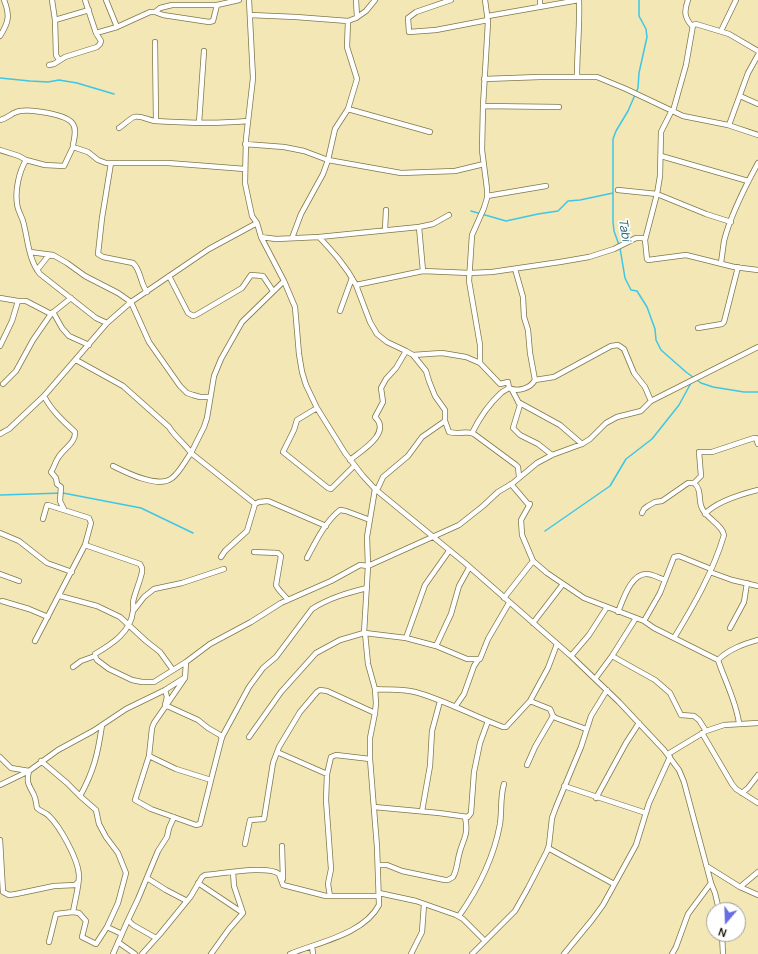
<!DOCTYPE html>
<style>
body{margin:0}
#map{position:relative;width:758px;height:954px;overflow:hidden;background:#f2e7b5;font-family:Manrope,sans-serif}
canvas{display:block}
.north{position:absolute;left:706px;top:902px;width:40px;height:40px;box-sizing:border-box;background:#fff;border:1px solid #a2a09a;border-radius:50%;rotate:199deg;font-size:11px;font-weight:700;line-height:16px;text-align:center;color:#161202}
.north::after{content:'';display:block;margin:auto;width:14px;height:18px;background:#666de6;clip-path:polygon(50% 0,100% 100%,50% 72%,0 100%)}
</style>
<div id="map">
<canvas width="758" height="954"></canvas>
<div class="north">N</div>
</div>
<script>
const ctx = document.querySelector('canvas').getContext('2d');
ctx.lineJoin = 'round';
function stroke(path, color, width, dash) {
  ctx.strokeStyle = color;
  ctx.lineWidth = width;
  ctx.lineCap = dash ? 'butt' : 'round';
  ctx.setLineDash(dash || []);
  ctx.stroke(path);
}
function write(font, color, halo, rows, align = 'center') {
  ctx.font = font + ' Manrope,sans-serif';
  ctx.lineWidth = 3.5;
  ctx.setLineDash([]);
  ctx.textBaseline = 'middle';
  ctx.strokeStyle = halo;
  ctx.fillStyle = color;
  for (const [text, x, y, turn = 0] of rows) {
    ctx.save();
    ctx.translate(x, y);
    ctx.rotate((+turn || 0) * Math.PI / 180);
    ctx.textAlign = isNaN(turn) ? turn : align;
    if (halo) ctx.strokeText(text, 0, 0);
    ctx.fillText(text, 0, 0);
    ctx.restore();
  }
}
stroke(new Path2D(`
 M0 78 30 81 48 82 59 80 77 83 114 94
 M471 211 506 221 538 214 558 211 568 201 580 200 613 193
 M619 245 614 231 613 222V139L616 131 628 111 638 88 639 73 647 37 646 29 639 16V0
 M620 248 625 278 631 290 637 291 647 307 655 329 656 340 661 350 686 372 701 383 713 387 744 392H758
 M0 495 63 493 141 508 193 533
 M545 531 610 486 626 459 652 439 679 405 691 383`), '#3fc6e5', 1.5);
const minor = new Path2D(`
 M52 0 55 20 56 55 59 60
 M106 0 117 27
 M249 0 253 78 246 139 245 183 252 216 257 223 261 237 284 281 295 307 299 354 302 372 306 385 317 408 345 453 363 476 375 489 465 563 571 656 619 702 664 750 679 770 684 782 711 883 715 893 719 910
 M356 0 357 17
 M451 0 416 12 408 18 409 32 436 30 488 20
 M540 0V7
 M688 0C684 11 684 17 692 26
 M155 12 163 15 209 22 213 21 217 5
 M250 15 296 17 348 21 356 18 366 11 375 0
 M488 16 579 0
 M55 20 89 10
 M721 31 736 0
 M96 33 117 27 150 12H155L160 8 172 5H217L239 0
 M0 36C9 22 10 15 4 0
 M155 42 156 121
 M49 65 54 64 65 57 97 47 100 44 101 41 96 33 85 0
 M577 76C577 51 580 26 579 0
 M484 79 540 77H597L626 89 683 116 728 125 758 135
 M740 96 758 104
 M483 106 559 107
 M348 109 430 132
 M673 111 686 65 693 25 696 24 729 34 758 51
 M0 120C9 118 12 112 20 111 30 109 67 114 73 124 77 130 74 139 73 145V147L88 152 98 160 106 163H168L245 169
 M199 123 204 51
 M729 125 748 73 758 55
 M119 128C121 127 131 118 134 117 140 115 148 120 155 121 186 123 216 124 248 121
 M245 144 284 147 304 151 328 160 401 173 455 171 484 164
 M0 150 19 156 26 160 45 165 64 166 73 147
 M661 156 748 181
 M26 160C19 172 15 190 17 203 17 209 21 215 23 221 28 239 28 259 40 274L96 318 107 323
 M111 163 102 218 98 254 103 257 133 263C141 270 140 283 147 292
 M618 190 657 194 706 214 731 222
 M487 196 546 186
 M419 227 433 224 449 215
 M385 230 386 210
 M261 237 276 239 319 237C333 252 346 266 356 285L423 271 470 273 492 272 560 262 589 257 614 249 636 238H643L645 240 647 259 648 260 686 255 734 267 758 270
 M319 237 419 227 423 271
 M292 238 301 214 323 174 328 160 335 129 348 109 357 79 347 47 348 21
 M645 240 657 194 660 176 661 132 672 110
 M30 252 53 255 67 263 85 276 118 293 131 302 149 342 180 386 187 393 193 395 200 397H210
 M721 263C722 256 723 248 724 241 730 217 746 185 758 163
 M37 270 49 255 53 256
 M169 276 188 313 193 316 196 315 242 288 251 275 263 276 273 291
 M284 281 242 322 221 359 214 376 207 418 204 427 191 453 255 504 259 502 268 501 326 526
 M356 285 370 322 377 334 387 342 406 351 413 355 426 371 429 381 435 396 445 410V421L449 432C458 435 467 430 474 434L516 465 518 467 519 477
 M0 298 18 301
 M340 311 352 278
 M53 312 62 328 69 336 89 345
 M698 328 722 324 724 322 738 267
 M0 346 12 321 18 301H26L51 314 71 298
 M413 355 442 353 466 357 480 363 500 384 508 382 509 388C506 390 503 391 501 393 489 404 479 419 472 433
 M76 360 123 386 169 427C175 437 184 443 191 453 185 461 180 472 172 478 159 489 127 473 113 466
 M480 363V345L469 281 472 235 484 208 487 198V189L482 150 483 106 488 22 485 0
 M535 380 554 377 611 346 618 345 624 349 634 373 645 387 651 401
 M3 384 16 371 33 340 51 314
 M509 388C517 392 530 389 535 380L530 353 528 330 524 317 523 297 515 269
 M512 390 520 405 513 428 520 435 538 444 552 455
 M44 396C51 410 63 421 75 432 76 443 63 449 58 458 55 462 54 468 51 472L56 478 57 484 61 487 60 501 64 509
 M518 402 560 425 582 444
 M317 408 297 420 294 430 283 452 328 488 331 489 354 466
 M0 434 9 429 44 396 107 323 131 302 209 249 257 223
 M350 460C361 451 392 433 375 417L383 402 381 388 386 379 396 368 406 351
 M511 484 528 504H530L521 520 522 535 533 561 547 573 584 598 644 621 654 628 718 660
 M642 513 644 509 648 506 655 502 662 501 688 483H694L701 476 699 452H712L754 438H756L758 444
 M705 514C717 501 742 494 758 490
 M0 533 19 541 47 563 72 572
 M254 552 278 553 281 556 276 585C277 589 285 596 288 600
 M221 557 225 551 247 531 255 504
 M307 558C316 541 325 522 340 510L346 511 370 520
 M469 568 459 586 451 614 436 646 467 659H480L488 639 509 603
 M710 572 732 580 758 586
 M0 574 19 581
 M60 596 97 606 120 617 146 641 160 652 173 670
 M504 598 533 561
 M2 601 29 609 48 617
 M134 610 144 597 154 589 182 583 224 569
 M618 612C623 600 631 573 647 574 652 574 659 578 665 580
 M644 621 660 593 674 557 679 556 711 569
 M533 623 563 584
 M730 628 744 602 747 583
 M365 633 406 638 436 646
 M406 638 425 585 449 551
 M674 638C694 605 713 572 724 535 722 525 708 519 703 510 697 502 703 490 694 483
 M35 641 85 545 91 523 89 518 48 505H47L43 519
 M95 656 97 660 109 669 132 680 142 682H154L186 662 210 644 251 622 281 603 331 581 360 565 368 566 459 525 483 506 498 492 513 483 537 463 552 455 582 444 590 439 606 423 617 417 641 411 651 401 758 347
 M571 656 589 635 607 607
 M612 656 655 680 670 693 681 715 694 716 699 720 706 731
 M73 667 81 661 95 656V654C112 644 131 632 133 611 134 608 133 605 133 602 135 592 140 582 142 572V568L140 564 85 545
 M595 679 612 656 636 618
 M375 689C388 690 402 689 415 692 445 700 473 716 503 727H506L530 701 548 668 557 644
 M165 690 167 697 165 705 198 720 208 728 220 735 222 738
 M530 701 550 709 553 716 556 718 586 729
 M455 707 464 694 474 666 478 660
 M739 723C736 701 725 681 718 660 729 649 744 644 758 640
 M102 725C98 753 94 771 80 796L96 810 99 824 106 837 118 853 126 873 118 903 107 927 122 934
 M702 733 732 784 736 789 758 803
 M249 737 281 692 316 653 340 640 364 633
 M277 752 327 774
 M668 754 706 731 724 725 758 723
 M149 756 176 769 211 780 200 824 196 825 151 809 135 800 149 756 152 728 154 723 185 678 186 662
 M0 757 11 768 29 771 58 750 93 731 126 709 165 690 184 678
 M41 761 67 783 80 796
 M527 765 535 747 553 716
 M211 780 222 737 249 687 263 668 276 657 312 609C329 598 347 593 367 588
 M0 785 29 771C26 783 29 785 34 795 36 799 36 804 37 808 40 811 44 812 48 815 60 826 78 859 79 875 79 887 75 900 73 912L56 914 49 942
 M564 786 646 813
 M742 793 748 788 758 775
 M596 798 626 743 639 723
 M374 807 439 813 468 817 471 813 474 772 480 743 488 721
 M422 811 430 766 432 731 440 701
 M0 840 3 892 9 895 16 894 54 886 75 885 78 882
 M245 844 250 820 264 819 273 763 279 747 300 712 317 692 320 690 327 691 375 713
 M282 846 283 879
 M548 848 614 884
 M378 865H387L402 871 445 880H448L453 877C457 870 457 863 459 855 463 838 469 836 465 817
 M708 867 740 887 758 895
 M147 878 166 890 187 901
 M198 883 243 913
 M740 887 758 872
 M379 893 416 901 456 915 463 919 485 941
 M330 896 328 884 331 869 326 800 327 774 331 757 336 755 370 759
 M73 912 79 913 86 921 82 937 96 944 107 927
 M459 916C478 889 494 857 500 824 502 810 500 797 504 784
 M128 920 138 899 158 851 167 837 169 828 174 817
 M722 934 723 954
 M118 942 135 954
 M312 946 313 954
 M113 954 128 920 133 925 156 938
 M142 954 160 934 191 896 202 877 205 875C221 874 268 865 279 874L283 885 326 896H379
 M211 954 229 929 243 913 234 886 233 872
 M290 954C319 942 364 934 379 905L377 847 370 759V738L375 713 376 703 375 689 368 664 365 633H364L368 566 367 537 375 489 378 488 383 477 408 456 422 437 445 421
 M411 954 422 932 424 904
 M472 954 515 911 528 888 547 851 549 845 552 818 556 807 581 747 591 716 607 690
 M564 954 592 920 603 905 636 845 649 803 670 757
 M672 954 676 947 688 914 711 883`);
stroke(minor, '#817749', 6);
stroke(minor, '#fff', 4.5);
write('italic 12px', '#186070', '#fff', [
 ["Tabi",624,230,80]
]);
</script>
